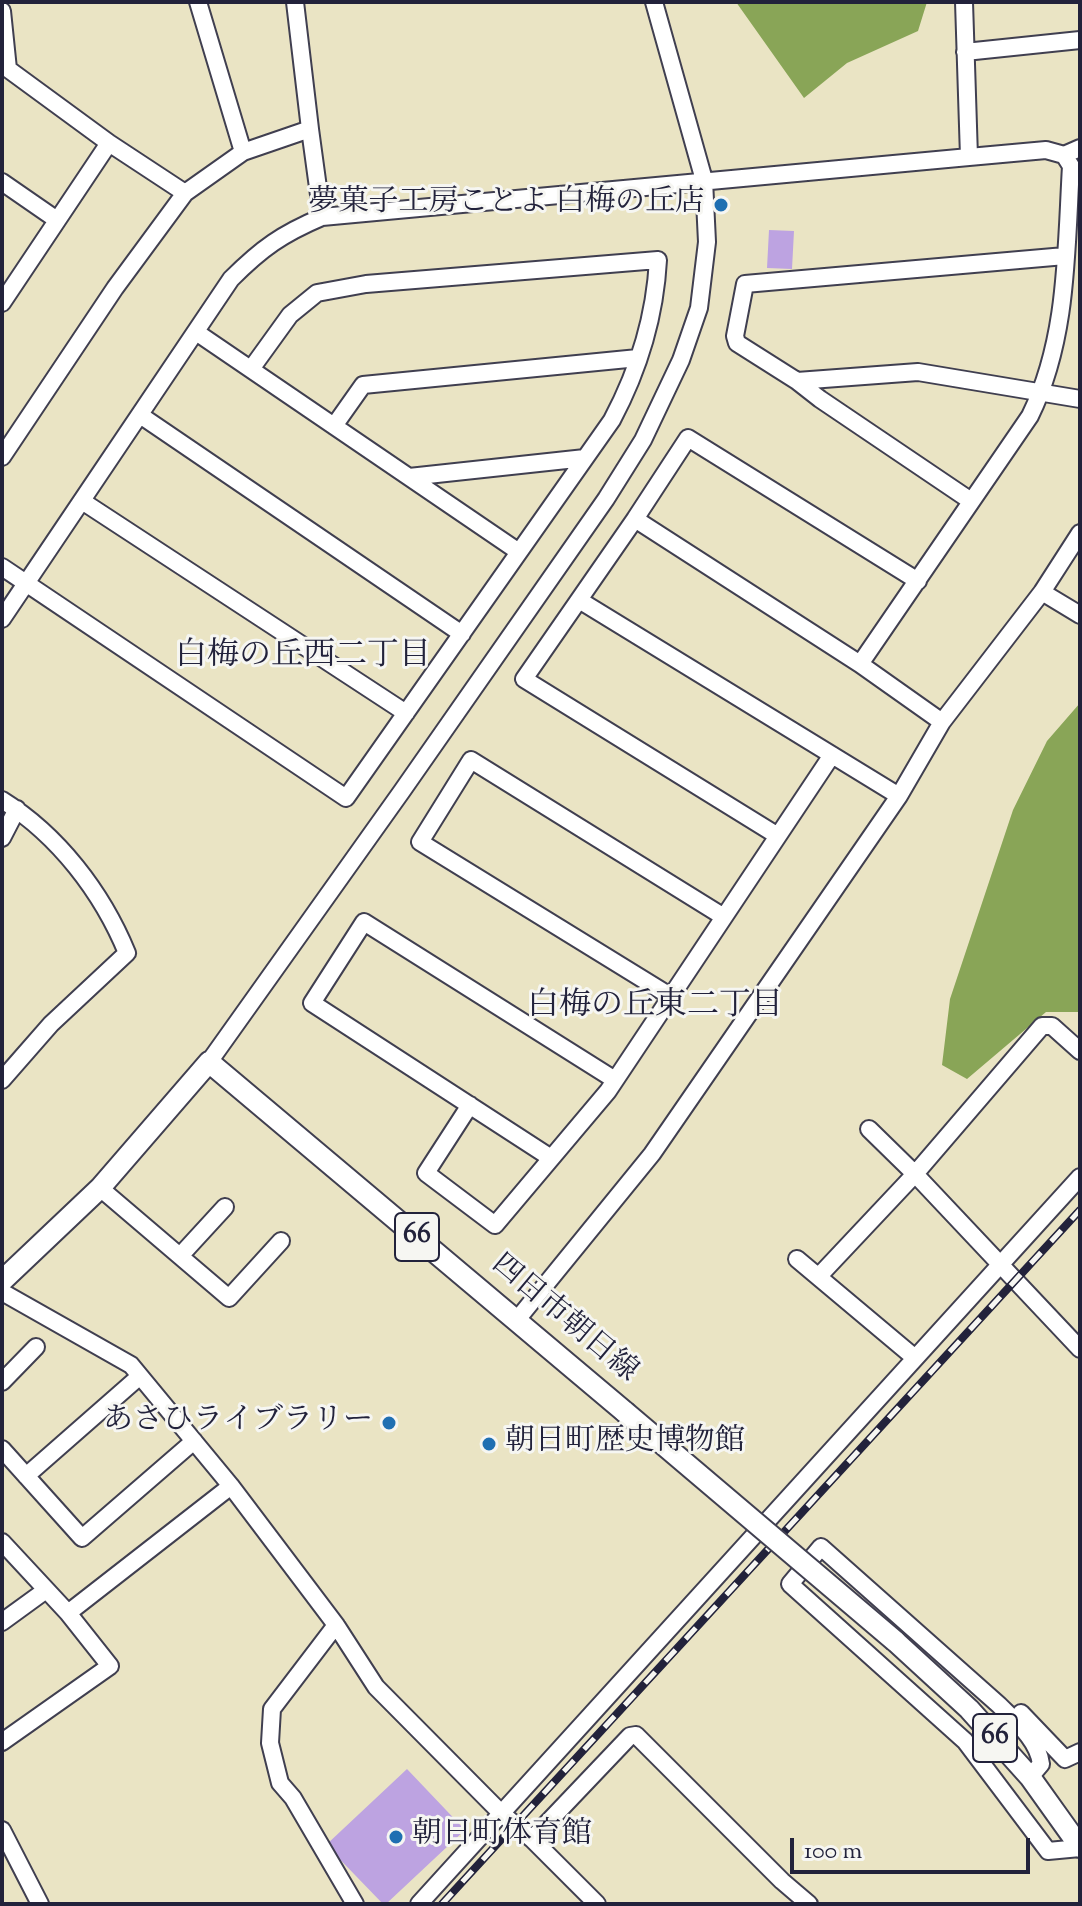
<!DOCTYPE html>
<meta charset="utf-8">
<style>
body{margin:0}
#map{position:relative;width:1082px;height:1906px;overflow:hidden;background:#eae4c4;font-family:"Sorts Mill Goudy",serif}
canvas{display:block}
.frame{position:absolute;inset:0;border:4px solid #22223b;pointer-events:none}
.scale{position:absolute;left:790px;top:1838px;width:240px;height:36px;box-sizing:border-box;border:4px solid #22223b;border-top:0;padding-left:10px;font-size:24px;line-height:28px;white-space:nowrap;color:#22223b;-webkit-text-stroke:6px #f6f6f2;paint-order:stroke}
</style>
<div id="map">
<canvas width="1082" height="1906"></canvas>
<div class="frame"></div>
<div class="scale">100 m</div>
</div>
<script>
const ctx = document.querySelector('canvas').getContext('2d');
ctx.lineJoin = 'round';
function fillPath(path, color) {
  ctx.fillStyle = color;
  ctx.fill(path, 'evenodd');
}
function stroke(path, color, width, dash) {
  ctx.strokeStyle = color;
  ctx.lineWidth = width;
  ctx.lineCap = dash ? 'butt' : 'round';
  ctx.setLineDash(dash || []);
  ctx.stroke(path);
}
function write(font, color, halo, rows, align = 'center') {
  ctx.font = font + ' "Sorts Mill Goudy","Noto Serif JP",serif';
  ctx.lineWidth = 6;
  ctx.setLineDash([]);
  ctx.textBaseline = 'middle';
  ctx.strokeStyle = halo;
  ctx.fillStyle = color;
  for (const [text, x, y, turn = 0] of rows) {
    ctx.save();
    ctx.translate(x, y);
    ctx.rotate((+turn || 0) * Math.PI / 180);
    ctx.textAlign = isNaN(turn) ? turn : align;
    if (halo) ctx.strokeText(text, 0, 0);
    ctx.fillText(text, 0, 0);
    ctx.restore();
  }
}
fillPath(new Path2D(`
 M736 2H927L918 31 847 63 804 98Z
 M1080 703V1012H1046L967 1079 942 1065 950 999 1013 810 1047 741Z`), '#89a557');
fillPath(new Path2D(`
 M769 230 794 231 792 269 767 268Z
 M407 1769 465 1830 386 1904H383L326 1845Z`), '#bda3e1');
const minor = new Path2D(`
 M198 2 243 152
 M295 2 310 129
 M964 2 969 157
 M2 11 8 69 109 143 185 193 243 152 310 129 322 217
 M965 52 1080 40
 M2 182 57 220
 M2 303 109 143
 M196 332 519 552
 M797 381 918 372 1080 399
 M140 415 462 634
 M334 426 363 385 638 358
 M2 457 115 288 185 193
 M409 477 585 458
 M82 501 406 713
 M971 501 820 399 797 381 737 343 735 336 745 284 1065 256
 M635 519 860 664 942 722
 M2 567 346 798 612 420C638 371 655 317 658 260L366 284 317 293 290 315 251 369
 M1042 592 1080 615
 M579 600 899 796
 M2 619 231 279C262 248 282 234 322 217L969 157 1046 150 1064 155 1080 148
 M860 664 1030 416C1068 339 1066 250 1071 166L1064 155
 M2 800C58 835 102 892 127 953L51 1024 2 1080
 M778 836 524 679 635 519 688 438 918 581
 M2 838 17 809
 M670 996 420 842 471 760 724 917
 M209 1062 402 791 606 499 643 440 681 360 699 308 707 242 704 180 654 2
 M470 1105 426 1173 495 1225 608 1091 832 755
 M869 1129 915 1174 1080 1349
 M551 1158 312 1003 364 922 615 1080
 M100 1188 229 1298 281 1241
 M180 1256 225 1207
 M797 1259 915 1358
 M819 1276 915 1174 1042 1026H1052L1080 1051
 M2 1292 131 1365 231 1486 336 1625 376 1687 501 1813 532 1839 597 1904
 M516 1321 652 1154 899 796 942 722 1042 592 1080 533
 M2 1382 36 1347
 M2 1449 82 1538 194 1441
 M26 1476 140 1376
 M2 1542 68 1613 110 1666 2 1742
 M68 1613 231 1486
 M2 1622 46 1590
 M336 1625 272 1709 270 1743 280 1783 293 1798 355 1904
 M1021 1713 1065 1759 1080 1752
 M1030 1777 1041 1764C1038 1740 1016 1722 999 1705L821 1547 790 1584 965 1741 1048 1851 1080 1848
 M2 1830 40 1904
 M532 1839 630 1736 636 1735 782 1881 809 1904
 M419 1904 1080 1177`);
const major = new Path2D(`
 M2 1281 100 1188 209 1062 625 1412
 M895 1641 969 1709 1030 1777 1080 1847`);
stroke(minor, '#403f50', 20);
stroke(major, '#403f50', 24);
stroke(minor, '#fff', 16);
stroke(major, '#fff', 20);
const rail = new Path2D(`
 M442 1904 1080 1210`);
stroke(rail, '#22223b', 8);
stroke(rail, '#f6f6f2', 5, [15]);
const majorBridge = new Path2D(`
 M625 1412 895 1641`);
stroke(majorBridge, '#403f50', 24, []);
stroke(majorBridge, '#fff', 20);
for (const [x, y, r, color] of [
 [721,205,8,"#1f6fb2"],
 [389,1423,8,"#1f6fb2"],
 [489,1444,8,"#1f6fb2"],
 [396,1837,8,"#1f6fb2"]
]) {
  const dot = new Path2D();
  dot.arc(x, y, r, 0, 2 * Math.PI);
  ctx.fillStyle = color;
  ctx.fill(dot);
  stroke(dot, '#f6f6f2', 3);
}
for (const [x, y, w] of [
 [417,1237,44],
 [995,1738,44]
]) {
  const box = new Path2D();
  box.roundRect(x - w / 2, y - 24, w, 48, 6);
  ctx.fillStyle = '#f6f6f2';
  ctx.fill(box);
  stroke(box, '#22223b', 2);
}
write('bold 28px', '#22223b', null, [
 ["66",417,1237],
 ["66",995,1738]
]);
write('30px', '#22223b', '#f6f6f2', [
 ["夢菓子工房ことよ 白梅の丘店",705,205],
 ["あさひライブラリー",373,1423],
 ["朝日町歴史博物館",505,1444,"left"],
 ["朝日町体育館",412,1837,"left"]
], 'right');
write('30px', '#22223b', '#f6f6f2', [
 ["四日市朝日線",563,1320,40]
]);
write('32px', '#22223b', '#f6f6f2', [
 ["白梅の丘西二丁目",303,659],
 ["白梅の丘東二丁目",655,1009]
]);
</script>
